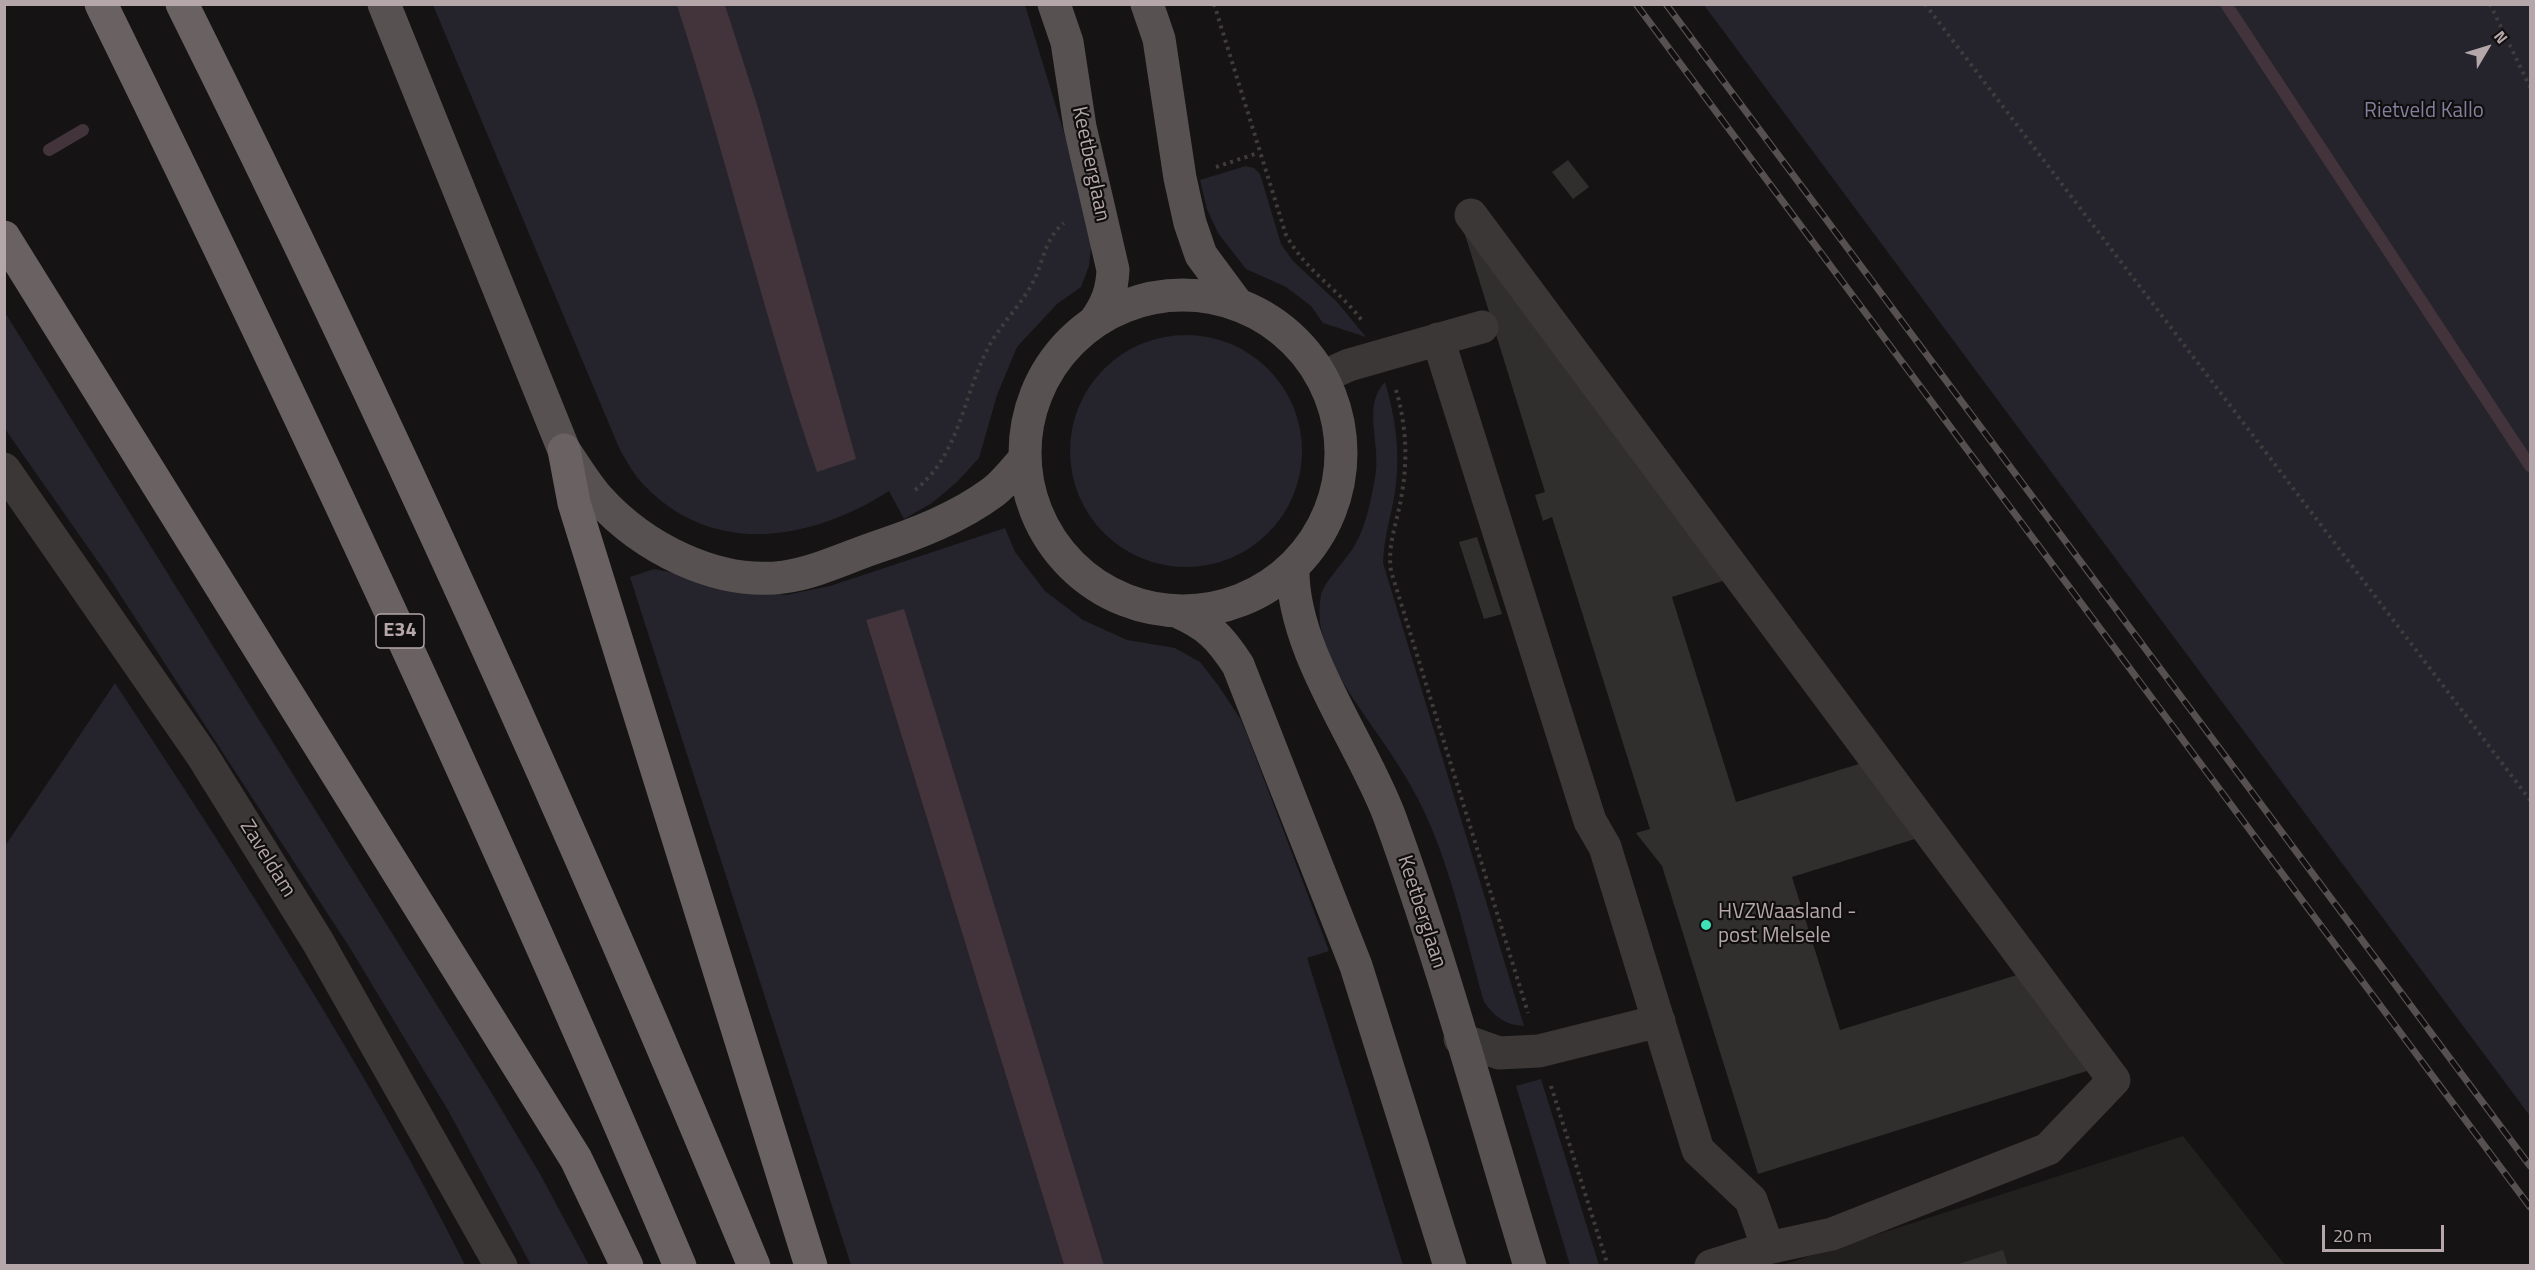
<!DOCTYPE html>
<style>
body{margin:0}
#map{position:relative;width:2535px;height:1270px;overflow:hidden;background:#151313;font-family:"Titillium Web",sans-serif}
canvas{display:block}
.frame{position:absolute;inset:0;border:6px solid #b4a6a9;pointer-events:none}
.north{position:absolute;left:2457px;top:18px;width:60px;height:60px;-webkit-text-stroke:4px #100e0e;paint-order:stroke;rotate:52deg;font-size:16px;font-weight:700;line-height:24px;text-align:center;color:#b4a6a9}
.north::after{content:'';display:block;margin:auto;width:21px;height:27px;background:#b4a6a9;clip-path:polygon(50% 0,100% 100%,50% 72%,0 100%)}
.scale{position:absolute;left:2322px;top:1225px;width:122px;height:27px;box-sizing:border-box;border:3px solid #b4a6a9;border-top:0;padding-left:8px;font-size:18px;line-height:21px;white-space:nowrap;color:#b4a6a9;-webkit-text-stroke:4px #100e0e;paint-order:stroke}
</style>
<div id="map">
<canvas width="2535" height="1270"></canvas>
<div class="frame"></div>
<div class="north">N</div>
<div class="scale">20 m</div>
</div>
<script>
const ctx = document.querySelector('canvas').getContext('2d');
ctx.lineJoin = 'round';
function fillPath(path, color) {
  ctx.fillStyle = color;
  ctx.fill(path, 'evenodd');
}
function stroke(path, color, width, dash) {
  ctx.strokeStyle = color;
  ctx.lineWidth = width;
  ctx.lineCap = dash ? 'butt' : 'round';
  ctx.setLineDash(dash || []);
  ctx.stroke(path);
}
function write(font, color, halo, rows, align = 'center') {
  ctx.font = font + ' "Titillium Web",sans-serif';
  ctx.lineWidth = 4.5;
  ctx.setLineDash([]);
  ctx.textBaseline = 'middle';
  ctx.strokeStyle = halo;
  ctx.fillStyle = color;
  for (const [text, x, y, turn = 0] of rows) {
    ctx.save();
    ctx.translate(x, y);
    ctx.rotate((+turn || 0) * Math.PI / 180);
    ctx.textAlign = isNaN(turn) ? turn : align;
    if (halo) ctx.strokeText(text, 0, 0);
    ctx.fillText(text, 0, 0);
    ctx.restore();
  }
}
fillPath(new Path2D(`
 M2183 1136 2285 1265 1779 1266Z`), '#22201f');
fillPath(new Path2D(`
 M433 5H1025L1089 215 1092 239 1089 266 1081 287 1057 304 1017 347 997 395 979 458 957 482 932 503 904 519 889 491C811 541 712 558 643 484 633 474 627 461 620 450Z
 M1704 5H2530V1116Z
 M1246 166 1254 168 1260 174 1281 244 1293 261 1337 302 1366 337 1323 323 1311 306 1286 287 1246 269 1218 233 1207 209 1200 180Z
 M4 311 488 1087 540 1174 589 1265H531L449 1112 350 948 106 573 5 429Z
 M1070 451a116 116 0 1 1 232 0a116 116 0 1 1-232 0Z
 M1385 382C1395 416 1400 449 1396 484 1393 512 1384 533 1383 563L1524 1026C1505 1025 1495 1017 1484 1002 1466 939 1452 871 1424 811 1409 779 1388 749 1367 719 1343 683 1312 641 1321 595 1323 583 1349 557 1356 543 1367 523 1371 499 1375 478 1382 445 1361 407 1385 382Z
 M1005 528 1015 552 1045 591 1083 620 1127 640 1175 648 1200 662 1218 685 1241 720 1248 737 1329 951 1307 958 1403 1265H1104L950 763 866 620 1064 1265H851L630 577 654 569 786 595 830 586Z
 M115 683C239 872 364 1063 465 1265H5V846Z
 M1541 1079 1599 1265H1570L1516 1086Z`), '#25242c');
fillPath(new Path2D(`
 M677 5H725L758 108 856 459 817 472C764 318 727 159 677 5Z
 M904 609 1104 1265H1064L866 620Z`), '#43343b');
stroke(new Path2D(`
 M2226 4 2530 466
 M49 150 83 130`), '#43343b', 12);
fillPath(new Path2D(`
 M1568 160 1589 187 1573 199 1552 172Z
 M1462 225 1726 580 1672 597 1736 802 1862 763 1918 838 1792 877 1840 1030 2020 974 2090 1070 1758 1174 1662 866 1636 833 1650 829 1552 517 1543 521 1535 495 1545 492Z
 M1477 537 1502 614 1484 619 1459 542Z
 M2003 1250 2008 1266H1955V1265Z`), '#312f2e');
stroke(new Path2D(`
 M1214 4 1286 235C1308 274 1338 288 1363 322
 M1925 4 2530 800
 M2490 4 2530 87
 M1216 167 1258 153
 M1396 390C1406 424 1408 458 1402 493 1398 521 1387 543 1391 571L1528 1013
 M915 490C959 456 963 397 987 350 1000 324 1023 304 1035 278 1044 258 1046 237 1064 223
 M1551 1086 1608 1266`), '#403b3c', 4, [3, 4.5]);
stroke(new Path2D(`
 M1438 339 1590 821 1605 847 1698 1150 1751 1200 1768 1248 1832 1234 2048 1149 2114 1080 1471 215
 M1322 377 1349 365 1482 327
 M4 469 202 755 318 942 501 1266
 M1460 1039 1499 1053 1539 1051 1659 1021
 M1711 1266 1768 1248`), '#3b3737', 33);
stroke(new Path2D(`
 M384 4 564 450C575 466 585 483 598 498 642 547 716 586 784 577 814 573 845 558 874 548 916 534 958 518 993 492 1005 483 1014 470 1025 459
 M1054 4 1067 42 1080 127 1113 270C1112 291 1107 304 1095 321
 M1147 4 1159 39 1180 178 1190 223 1201 255 1238 305
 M1025 453a158 158 0 1 1 316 0a158 158 0 1 1-316 0Z
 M1293 567C1291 649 1360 739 1389 815 1443 963 1484 1116 1530 1266
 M1176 611C1208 625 1219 636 1238 665L1356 966 1450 1266`), '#585152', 33);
stroke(new Path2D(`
 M101 4C305 420 500 839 680 1266
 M182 4C388 418 578 839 754 1266
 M4 237 576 1159 627 1266
 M564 450 574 503 811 1266`), '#6a6163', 33);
const rail = new Path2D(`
 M1636 4 2530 1207
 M1666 4 2530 1166`);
stroke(rail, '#565051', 7);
stroke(rail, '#100e0e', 4.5, [14]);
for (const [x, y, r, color] of [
 [1706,925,6,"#3ee2b6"]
]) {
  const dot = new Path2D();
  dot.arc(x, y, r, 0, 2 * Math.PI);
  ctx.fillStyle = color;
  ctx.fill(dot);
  stroke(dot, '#100e0e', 2);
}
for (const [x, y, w] of [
 [400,631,48]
]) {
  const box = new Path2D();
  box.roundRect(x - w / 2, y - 17, w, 34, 4.5);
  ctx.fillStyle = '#100e0e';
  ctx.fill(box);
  stroke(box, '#b4a6a9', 1.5);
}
write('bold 20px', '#b4a6a9', null, [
 ["E34",400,631]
]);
write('21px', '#837f9e', '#100e0e', [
 ["Rietveld Kallo",2424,112]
]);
write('21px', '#b4a6a9', '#100e0e', [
 ["Keetberglaan",1090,164,78],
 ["Zaveldam",267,859,58],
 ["Keetberglaan",1421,912,72]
]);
write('21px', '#b4a6a9', '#100e0e', [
 ["HVZWaasland -",1718,913],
 ["post Melsele",1718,937]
], 'left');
</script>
